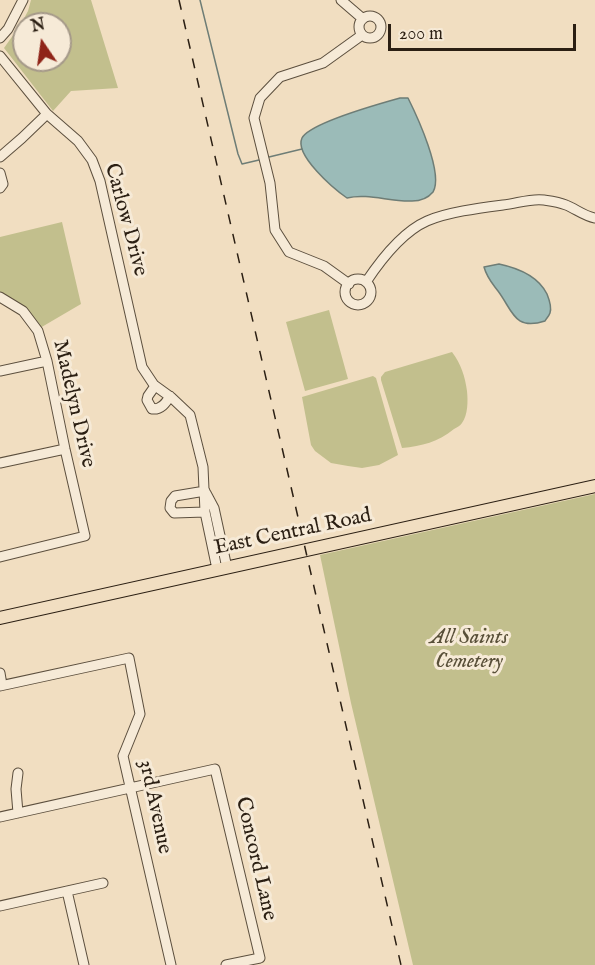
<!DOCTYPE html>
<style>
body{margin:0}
#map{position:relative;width:595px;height:965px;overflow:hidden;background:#f1dec1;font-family:"IM FELL English",serif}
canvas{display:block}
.north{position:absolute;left:12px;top:12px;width:60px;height:60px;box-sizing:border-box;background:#f6ead7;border:2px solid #a59989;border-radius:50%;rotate:347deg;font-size:16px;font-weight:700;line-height:24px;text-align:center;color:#2b1f13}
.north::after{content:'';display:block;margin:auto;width:21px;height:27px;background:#8f2418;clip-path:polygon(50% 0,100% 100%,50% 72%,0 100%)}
.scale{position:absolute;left:388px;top:24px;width:188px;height:27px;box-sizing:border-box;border:3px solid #2b1f13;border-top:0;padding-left:8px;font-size:18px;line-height:21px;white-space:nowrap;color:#2b1f13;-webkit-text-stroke:4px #f6ead7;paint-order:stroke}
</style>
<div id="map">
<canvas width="595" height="965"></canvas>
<div class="north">N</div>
<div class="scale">200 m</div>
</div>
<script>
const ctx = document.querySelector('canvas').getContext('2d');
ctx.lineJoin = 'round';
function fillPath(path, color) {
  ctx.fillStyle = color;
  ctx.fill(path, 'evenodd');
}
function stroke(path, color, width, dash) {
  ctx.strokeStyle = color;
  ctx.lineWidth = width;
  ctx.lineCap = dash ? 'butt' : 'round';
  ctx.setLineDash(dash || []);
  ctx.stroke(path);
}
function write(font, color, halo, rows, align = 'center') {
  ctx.font = font + ' "IM FELL English",serif';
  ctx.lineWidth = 6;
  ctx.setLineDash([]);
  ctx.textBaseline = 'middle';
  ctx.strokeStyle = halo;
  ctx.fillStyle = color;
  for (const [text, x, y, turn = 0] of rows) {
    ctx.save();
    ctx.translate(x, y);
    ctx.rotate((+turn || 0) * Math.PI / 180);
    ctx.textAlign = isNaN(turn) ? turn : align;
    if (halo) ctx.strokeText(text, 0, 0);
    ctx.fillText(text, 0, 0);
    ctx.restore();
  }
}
fillPath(new Path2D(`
 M31 0H91L118 88 71 91 53 111 4 48 21 24 28 11ZM24 24H60V60H24Z
 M62 222 81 304 40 328 10 298 0 292V237Z
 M329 310 348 379 305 391 286 322Z
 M452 352C461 364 465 376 467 391 468 401 468 415 462 423 460 426 457 427 454 429 438 442 422 446 402 448L381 380V377L385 372Z
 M373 376 376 378 398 455 379 465 362 468 348 466 331 463 315 451 311 445 302 397Z
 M595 494V965H413L351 703 320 555Z`), '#c2bf8d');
const water = new Path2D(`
 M400 98H408C417 116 444 174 433 192 428 198 420 201 412 201 390 202 368 193 347 198 334 189 294 155 302 138 310 123 382 103 400 98Z
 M499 264C518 268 538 276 547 294 549 299 552 307 550 313 549 316 546 319 545 321 514 331 513 311 498 291 492 283 487 278 484 267Z`);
fillPath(water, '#9bbbb8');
stroke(water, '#6e7d76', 1.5);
stroke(new Path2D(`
 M200 0 238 154 242 164 259 160
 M269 157 302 149`), '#6e7d76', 1.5);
const minor = new Path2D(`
 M341 0 363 19
 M359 27a11 11 0 1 1 22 0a11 11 0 1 1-22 0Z
 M0 38 8 29 23 0
 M0 56 47 114 78 141 92 160 100 181 142 367 154 385 172 398 190 415 203 467 205 512 217 569
 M0 157 22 138 47 114
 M0 173 3 184 0 188
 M345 292a13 13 0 1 1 26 0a13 13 0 1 1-26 0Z
 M366 282C380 261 402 232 427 221 448 212 480 208 503 205 516 204 530 198 544 200 551 201 559 202 566 205 576 209 584 216 595 218
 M349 284 324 266 289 252 275 230 270 183 254 118 260 98 280 77 323 63 362 35
 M0 297 23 311 38 331 47 361 65 449 85 536 0 557
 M0 371 47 361
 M155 386 148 396 147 400 152 409C161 410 166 403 170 396
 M0 463 65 449
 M205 491 175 496 171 501 170 508 174 513 205 512
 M206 493 214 508 227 568
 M0 673 2 685
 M0 686 129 658 140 714 123 756 171 965
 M18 773 16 789 18 813
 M0 817 215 769 260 958 226 965
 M67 891 84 965
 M0 906 103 883`);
const major = new Path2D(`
 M0 618 595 486`);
stroke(minor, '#5c4f3e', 11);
stroke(major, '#2b1f13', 14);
stroke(minor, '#f6ead7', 9);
stroke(major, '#f1dec1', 12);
stroke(new Path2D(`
 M179 0 401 965`), '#2b1f13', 1.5, [10, 10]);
write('21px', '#2b1f13', '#f6ead7', [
 ["Carlow Drive",125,220,75],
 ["Madelyn Drive",73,404,77],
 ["East Central Road",293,533,-12],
 ["3rd Avenue",154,807,78],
 ["Concord Lane",255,859,77]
]);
write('italic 21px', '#584f38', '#f6ead7', [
 ["All Saints",469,639],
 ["Cemetery",469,663]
]);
</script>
